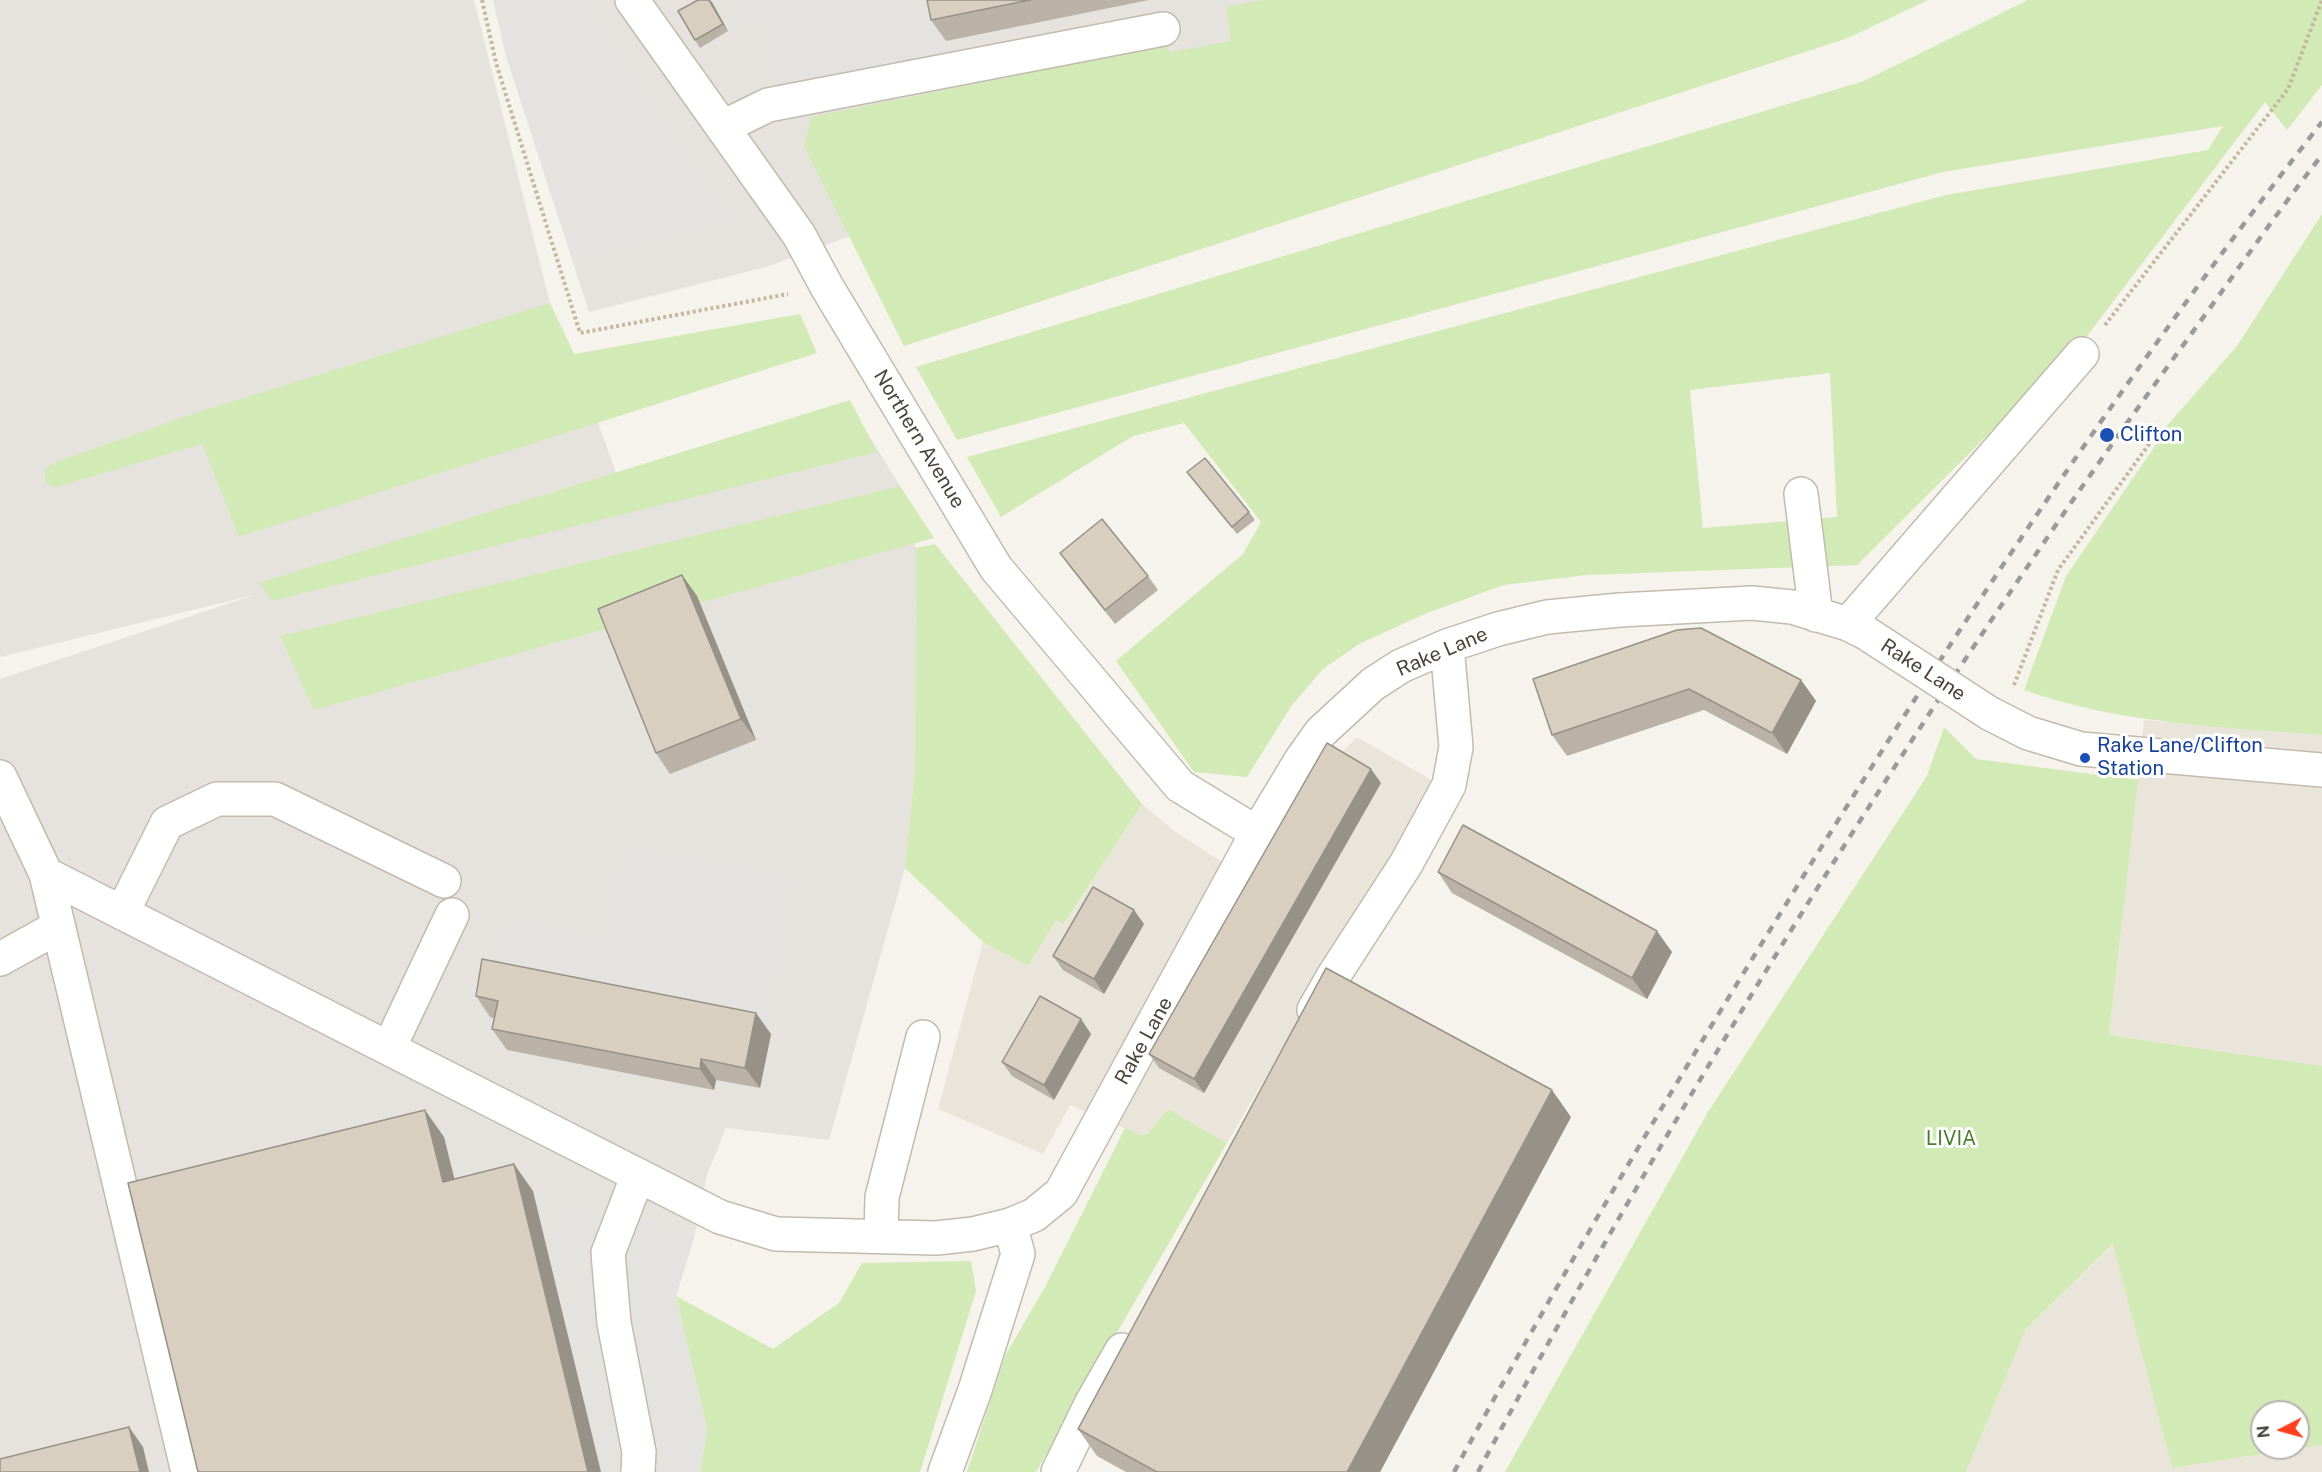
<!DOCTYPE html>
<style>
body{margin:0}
#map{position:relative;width:2322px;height:1472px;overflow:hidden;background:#f6f3ec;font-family:"Public Sans",sans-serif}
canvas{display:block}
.north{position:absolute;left:2250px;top:1400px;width:60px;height:60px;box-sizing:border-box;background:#fff;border:2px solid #b7b4b0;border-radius:50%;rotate:264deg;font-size:16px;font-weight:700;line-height:24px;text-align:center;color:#4b4439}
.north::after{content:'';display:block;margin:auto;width:21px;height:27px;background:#fc3f1d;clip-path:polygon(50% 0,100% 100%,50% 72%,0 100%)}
</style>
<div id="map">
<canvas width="2322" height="1472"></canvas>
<div class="north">N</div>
</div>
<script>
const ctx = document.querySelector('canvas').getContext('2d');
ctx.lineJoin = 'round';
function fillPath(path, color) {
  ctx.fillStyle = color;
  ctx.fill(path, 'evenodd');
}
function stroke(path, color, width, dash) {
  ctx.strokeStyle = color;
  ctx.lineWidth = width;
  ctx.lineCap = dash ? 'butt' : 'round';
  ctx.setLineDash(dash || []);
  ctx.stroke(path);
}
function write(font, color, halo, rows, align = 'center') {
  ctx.font = font + ' "Public Sans",sans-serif';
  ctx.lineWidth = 6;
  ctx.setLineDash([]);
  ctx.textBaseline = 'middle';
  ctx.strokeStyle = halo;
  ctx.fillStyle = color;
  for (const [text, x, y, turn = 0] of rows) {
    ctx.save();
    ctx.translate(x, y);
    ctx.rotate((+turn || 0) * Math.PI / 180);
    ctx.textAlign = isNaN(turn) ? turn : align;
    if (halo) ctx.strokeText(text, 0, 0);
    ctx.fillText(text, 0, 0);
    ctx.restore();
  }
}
fillPath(new Path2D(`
 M2144 720 2322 735V1066L2109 1035Z
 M1357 737 1435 782 1420 815 1227 1143 1168 1109 1148 1134 1140 1135 1070 1105 1043 1154 938 1109 983 942 1028 966 1056 919 1065 924 1142 804 1173 830 1262 888 1337 757Z
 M2114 1244 2172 1468 2322 1445V1472H1966L2026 1329Z`), '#eae5da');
fillPath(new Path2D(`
 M0 0H474L550 303 574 354 624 496 866 431 900 486 916 548 915 769 905 868 829 1140 726 1128 707 1175 694 1238 676 1296 707 1430 700 1472H0V679L254 595 0 657Z
 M493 0H1494L766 267 589 312 506 56Z`), '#e6e2dd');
fillPath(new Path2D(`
 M1262 0H1928L1848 38 904 346 804 146 811 117 1167 45 1169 52 1231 41 1226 7Z
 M2028 0H2322V85L2287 130 2265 102 2087 336 1857 565 1587 575 1504 585 1427 613 1359 644 1323 669 1292 705 1247 777 1194 772 1116 661 1243 554 1261 522 1184 423 1133 436 1001 517 967 457 1946 195 2208 150 2223 126 1943 172 957 440 916 367 1864 81ZM1830 373 1837 517 1703 528 1690 390Z
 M2322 214V735C2222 727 2119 724 2024 690L2066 576 2155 446 2164 429 2237 346Z
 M550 303 574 354 800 314 817 353 239 537 202 444 70 483 54 487 45 482V470L53 463 195 413Z
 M850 400 877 452 272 601 259 583Z
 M900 486 934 538 314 710 280 636Z
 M935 544 1142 804 1064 924 1056 920 1028 966 983 942 905 868 915 769 916 548Z
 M1944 727 1976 759 2138 780 2109 1035 2322 1066V1445L2172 1468 2113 1244 2026 1329 1966 1472H1505L1708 1112 1927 776ZM2262 1412H2298V1448H2262Z
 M1168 1109 1227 1143 1036 1472H967L1005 1356 1045 1287 1125 1128 1140 1135 1148 1134Z
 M971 1261 976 1291 920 1472H700L707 1430 676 1296 773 1349 839 1303 862 1263Z`), '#d2eab5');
fillPath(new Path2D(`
 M493 0H589L740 222 575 265 506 56Z
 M726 0H938L949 60 782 92 767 75 759 28 732 30Z
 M617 841 800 875 772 1026 491 974 502 915 600 933Z
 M600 1201 694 1238 676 1296 707 1430 700 1472H606L549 1211Z`), '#e5e3e0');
const minor = new Path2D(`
 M632 0 799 235 827 287 996 568 1180 786 1257 833
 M723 127 768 105 1163 29
 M1801 494 1816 615
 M1848 624 2082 354
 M1989 713 2028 733 2081 749 2322 770
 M0 777 46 874 720 1217 776 1234 936 1238 973 1234 1010 1225 1034 1215 1061 1193 1257 833 1301 760 1321 732 1373 684 1401 666 1447 646 1498 629 1547 617 1620 610 1752 603 1792 607 1848 624 1866 633
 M46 874 188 1472
 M122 913 167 823 217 799H275L444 881
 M0 959 58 927
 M1314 1010 1334 975 1406 864 1449 785 1456 747 1447 646
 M389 1048 452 915
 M638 1175 608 1253 614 1323 639 1452 638 1472
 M881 1237 882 1197 923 1037
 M945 1472 975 1390 1018 1254 1010 1225
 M1058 1472 1091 1404 1122 1350`);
stroke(minor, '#c2bbae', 36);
stroke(new Path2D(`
 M482 0 496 63 580 333 788 294
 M2105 325 2288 89 2322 0
 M2014 685 2058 570 2152 440 2136 429`), '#c4b79f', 4, [3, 3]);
stroke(minor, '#fff', 33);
stroke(new Path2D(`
 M1454 1472C1559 1278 1672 1088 1788 901 1953 633 2128 370 2322 122
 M1478 1472C1650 1151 1841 839 2047 538 2101 458 2158 380 2215 301 2250 252 2285 202 2322 155`), '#9a9a9a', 4.5, [8, 8]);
const minorBridge = new Path2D(`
 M1866 633 1989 713`);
stroke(minorBridge, '#c2bbae', 36, []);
stroke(minorBridge, '#fff', 33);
fillPath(new Path2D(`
 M710 0 728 31 700 48 695 40Z
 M927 0H1149L946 41 931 20Z
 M1187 472 1249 512 1255 520 1237 534Z
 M1060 553 1148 576 1158 590 1115 624 1070 567Z
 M682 575 697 596 756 740 670 774 656 753Z
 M1533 679 1801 680 1816 701 1787 754 1704 710 1567 756 1552 735Z
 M1381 783 1204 1093 1159 1068 1149 1054Z
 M1438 872 1672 952 1647 999 1452 893Z
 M1144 924 1104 994 1063 970 1053 956Z
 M476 996 771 1034 760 1088 716 1080 714 1090 507 1050 492 1029 494 1018 490 1017Z
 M1081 1019 1091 1034 1054 1100 1012 1076 1002 1062Z
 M1571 1117 1380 1472H1126L1097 1456 1078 1429Z`), '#bab2a6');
fillPath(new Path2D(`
 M709 0 712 2 728 31 723 24Z
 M682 575 697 596 756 740 741 719Z
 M1801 680 1816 701 1787 754 1772 733Z
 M1371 769 1381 783 1204 1093 1194 1079Z
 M1134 910 1144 924 1104 994 1094 979Z
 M1657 931 1672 952 1647 999 1632 978Z
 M756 1013 771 1034 760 1088 745 1068Z
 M1081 1019 1091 1034 1054 1100 1044 1085Z
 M701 1059 716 1080 714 1090 700 1069Z
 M1552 1090 1571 1117 1380 1472H1347Z
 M425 1110 444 1137 462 1209 443 1182Z
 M514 1164 533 1191 601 1472H588Z
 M129 1427 143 1447 149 1472H140Z`), '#979187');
const building = new Path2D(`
 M698 0H709L723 24 695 40 678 11Z
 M927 0H1030L931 20Z
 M1205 458 1249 512 1232 527 1187 472Z
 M1102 519 1148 576 1105 610 1060 553Z
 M682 575 741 719 656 753 598 609Z
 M1701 628 1801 680 1772 733 1689 689 1552 735 1533 679 1677 630Z
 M1327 743 1371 769 1194 1079 1149 1054Z
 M1463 825 1657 931 1632 978 1438 872Z
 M1093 887 1134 910 1094 979 1053 956Z
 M482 959 756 1013 745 1068 701 1059 700 1069 492 1029 498 1001 476 996Z
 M1326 968 1552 1090 1347 1472H1157L1078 1429Z
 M1040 996 1081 1019 1044 1085 1002 1062Z
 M425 1110 443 1182 514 1164 588 1472H198L128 1183Z
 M129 1427 140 1472H0V1459Z`);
fillPath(building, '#d8cfc1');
stroke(building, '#979187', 1.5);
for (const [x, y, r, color] of [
 [2107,435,8,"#1a4fb4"],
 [2085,758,6,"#1a4fb4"]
]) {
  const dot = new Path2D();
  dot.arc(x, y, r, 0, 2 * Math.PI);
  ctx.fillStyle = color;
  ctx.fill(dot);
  stroke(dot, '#fff', 2);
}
write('20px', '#164399', '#fff', [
 ["Clifton",2120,435],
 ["Rake Lane/Clifton",2097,746],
 ["Station",2097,769]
], 'left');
write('20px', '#4b4439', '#fff', [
 ["Northern Avenue",919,439,59],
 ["Rake Lane",1442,652,-23],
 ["Rake Lane",1923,670,33],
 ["Rake Lane",1144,1041,-61]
]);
write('20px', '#4a7f2a', '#fff', [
 ["LIVIA",1951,1139]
]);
</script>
